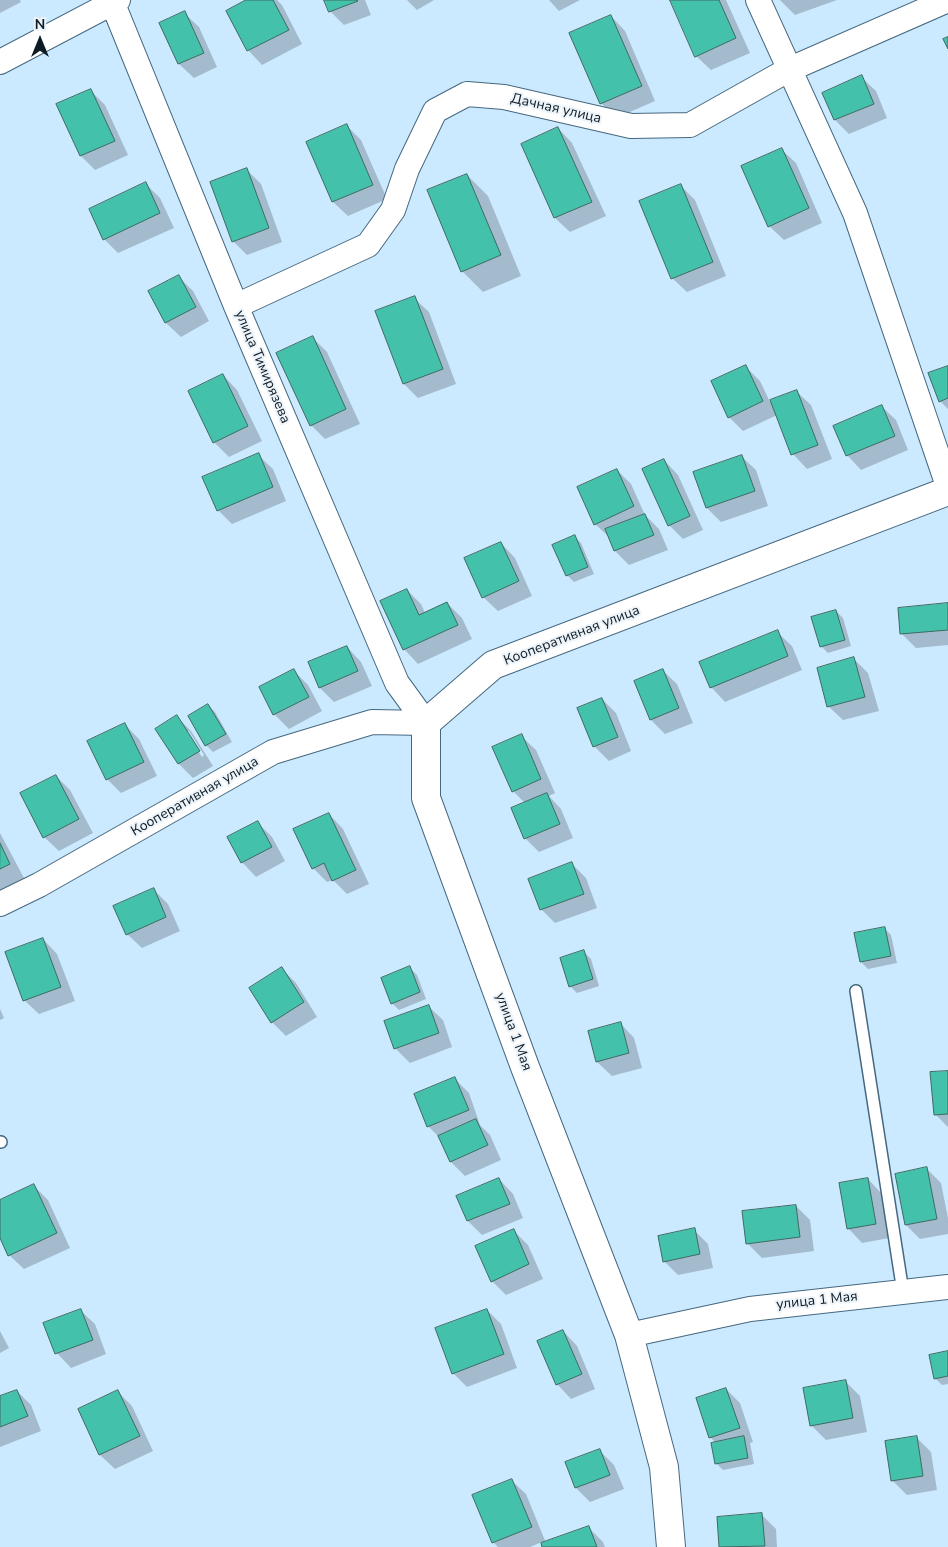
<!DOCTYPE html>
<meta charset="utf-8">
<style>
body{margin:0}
#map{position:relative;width:948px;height:1547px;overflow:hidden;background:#cceaff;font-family:"Nunito Sans",sans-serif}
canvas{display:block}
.north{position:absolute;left:15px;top:15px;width:50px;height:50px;-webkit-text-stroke:4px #ecf3f9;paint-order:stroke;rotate:0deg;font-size:14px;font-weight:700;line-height:20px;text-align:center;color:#0d1b25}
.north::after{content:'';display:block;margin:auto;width:18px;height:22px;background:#0d1b25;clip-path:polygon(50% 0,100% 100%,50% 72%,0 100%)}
</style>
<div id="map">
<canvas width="948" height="1547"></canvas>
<div class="north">N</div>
</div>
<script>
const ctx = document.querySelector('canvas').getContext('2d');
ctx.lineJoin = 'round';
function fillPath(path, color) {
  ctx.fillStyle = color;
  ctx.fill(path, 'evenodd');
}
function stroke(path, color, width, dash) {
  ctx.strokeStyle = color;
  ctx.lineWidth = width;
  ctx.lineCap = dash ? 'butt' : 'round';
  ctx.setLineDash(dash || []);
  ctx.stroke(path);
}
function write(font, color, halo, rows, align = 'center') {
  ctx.font = font + ' "Nunito Sans",sans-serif';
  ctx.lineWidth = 4;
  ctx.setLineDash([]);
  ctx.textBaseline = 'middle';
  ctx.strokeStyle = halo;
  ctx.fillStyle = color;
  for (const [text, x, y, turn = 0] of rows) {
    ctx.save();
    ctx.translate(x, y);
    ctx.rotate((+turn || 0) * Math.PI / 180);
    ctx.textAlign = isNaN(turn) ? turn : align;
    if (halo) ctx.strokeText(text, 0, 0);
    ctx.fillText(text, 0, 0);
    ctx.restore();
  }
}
fillPath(new Path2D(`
 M0 0H20L21 2 0 13Z
 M249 0H277L282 5 302 44 262 65 248 50Z
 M326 0H365L371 15 344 25 330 11Z
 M407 0H434L417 10Z
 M549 0H580L559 11Z
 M672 0H726L750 53 711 70 696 56Z
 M780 0H837L795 15Z
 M184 13 199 27 217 67 194 78 179 64 161 23Z
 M611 16 625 31 655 101 616 118 601 103Z
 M861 77 876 91 887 118 849 134 835 120 823 94Z
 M90 90 105 105 128 155 95 170 81 156 58 105Z
 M347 126 361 140 387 199 348 216 333 202 308 143Z
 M558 128 572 143 606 216 570 232 555 218 523 144Z
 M781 149 796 163 822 223 784 240 769 226Z
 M247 170 261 184 282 242 247 255 233 241Z
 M467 175 488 196 521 276 483 292 462 271Z
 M146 184 160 198 174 228 118 253 104 239Z
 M680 185 695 200 726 276 687 292 672 278Z
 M179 277 193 291 209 321 181 337 166 323 150 292Z
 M414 298 429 312 456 384 418 398 404 384Z
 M313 338 327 352 360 424 325 439 311 425Z
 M746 367 760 381 770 402 796 391 811 405 832 459 807 469 793 454 777 415 743 431 729 417Z
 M948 367V409L940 401Z
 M223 375 237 390 262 441 229 457 214 442Z
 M881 406 896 420 908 450 861 470 847 455Z
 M258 455 273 469 286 501 232 524 218 510Z
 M741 456 756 470 768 506 721 522 707 508Z
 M664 460 678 475 703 530 683 539 669 525Z
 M617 470 631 484 645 515 659 529 668 550 629 565 615 551 610 538 595 524Z
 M574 536 581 543 594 574 574 582 567 575Z
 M501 543 515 558 532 596 498 611 483 597Z
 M407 590 421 604 425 613 447 603 462 618 472 639 418 664 404 649Z
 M948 604V645L916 648 902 634Z
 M836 611 843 618 851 646 828 653 821 646Z
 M777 632 792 646 802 670 725 702 711 687Z
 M347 647 361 662 372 686 334 702 320 688 309 663Z
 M854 659 868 673 879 711 843 720 828 706Z
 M662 670 677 684 693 723 665 734 651 720 635 681Z
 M294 671 308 685 322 711 289 729 274 714Z
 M602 699 616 713 631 751 609 761 594 746Z
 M208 705 215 712 232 742 213 752 206 745Z
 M177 717 191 731 213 766 193 778 179 764 157 729ZM186 731H189L204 755 202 757Z
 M124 724 139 739 157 776 121 793 107 779Z
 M521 736 536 750 555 793 549 796 561 809 573 838 539 852 525 838V803L513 791Z
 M56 776 70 790 93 833 59 851 44 837Z
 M329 814 343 829 369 884 347 894 333 880 327 882 313 868Z
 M258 823 272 837 285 861 256 877 242 862Z
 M0 833 24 878 0 890Z
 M572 864 586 878 597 908 555 923 541 909Z
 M153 889 168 904 180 931 142 948 127 934Z
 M884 928 891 935 897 963 868 969 861 962 856 934Z
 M43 939 57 954 75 1001 39 1014 24 1000Z
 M584 952 591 959 599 986 577 993 570 986Z
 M410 968 417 975 426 999 399 1010 392 1003Z
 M282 969 296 983 317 1017 286 1036 272 1022Z
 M428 1006 443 1020 452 1047 410 1063 395 1048Z
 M0 1009 4 1018 0 1020Z
 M620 1023 634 1038 642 1068 612 1076 597 1062Z
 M948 1072V1127L935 1114Z
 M454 1078 469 1093 480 1125 490 1135 501 1160 465 1176 451 1162 440 1138 428 1126Z
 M927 1169 941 1183 948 1218V1234L920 1239 906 1225Z
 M499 1179 513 1194 523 1218 482 1235 468 1221 458 1197Z
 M868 1179 882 1194 889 1238 862 1243 848 1228Z
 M34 1186 48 1200 70 1248 24 1269 9 1255 0 1235V1201Z
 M796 1206 810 1220 814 1251 762 1258 748 1244Z
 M694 1230 708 1244 713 1268 678 1275 664 1261Z
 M514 1231 528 1245 543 1279 506 1295 492 1281Z
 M80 1310 95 1324 106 1354 71 1368 57 1353 45 1324Z
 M487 1310 501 1324 517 1368 467 1387 453 1373Z
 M0 1331 9 1348 0 1353Z
 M563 1331 577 1346 595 1389 571 1399 557 1384Z
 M948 1352V1384L942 1385 935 1378Z
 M846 1382 860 1396 867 1432 826 1440 811 1425Z
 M726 1389 740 1403 753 1442 750 1443 754 1464 723 1470 716 1463V1443L710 1437Z
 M17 1391 31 1405 41 1431 0 1447V1398Z
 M118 1392 132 1406 153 1451 115 1469 100 1455 79 1410Z
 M917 1438 931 1452 937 1490 907 1495 892 1480Z
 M600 1451 614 1465 624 1489 590 1502 576 1488Z
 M511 1480 526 1494 546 1543 589 1528 603 1542 605 1547H544L542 1542 530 1547H498L493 1542Z
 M762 1515 776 1529 777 1547H720L718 1518Z`), '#0003');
const building = new Path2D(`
 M246 0H273L289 30 247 51 226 11Z
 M324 0H357L358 1 329 12Z
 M670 0H719L736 38 695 57Z
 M185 11 204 53 178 64 159 23Z
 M611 15 642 86 600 104 569 33Z
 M948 37V49L943 39Z
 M862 75 874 104 834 120 822 93Z
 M91 89 115 141 80 156 56 104Z
 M347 124 373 185 332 202 306 142Z
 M558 127 592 202 554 218 521 144Z
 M782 148 809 208 768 227 741 166Z
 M247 168 269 228 232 242 210 182Z
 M467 174 501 255 461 272 427 190Z
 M146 182 160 213 103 240 89 209Z
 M681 184 713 262 671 279 639 201Z
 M179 275 196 307 165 323 148 291Z
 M415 296 443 369 403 384 375 311Z
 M313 336 346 409 310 426 276 353Z
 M746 365 763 401 728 418 711 381Z
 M948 366V398L939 402 928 373Z
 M223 374 248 426 213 443 188 391Z
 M797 390 818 445 791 455 770 400Z
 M882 405 895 436 846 456 833 426Z
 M259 453 273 487 217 511 202 477Z
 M742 455 755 491 706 508 693 472Z
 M664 459 690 516 668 526 642 469Z
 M617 469 634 506 594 525 577 487Z
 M645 514 654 535 614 551 605 529Z
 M575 535 588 567 566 576 552 545Z
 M501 542 519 581 482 598 464 558Z
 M407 589 419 615 447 602 458 625 403 650 380 601Z
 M948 603V630L900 634 898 608Z
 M836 610 845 640 820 647 811 617Z
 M778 630 788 656 710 688 699 662Z
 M347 646 358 671 319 688 308 662Z
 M854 657 865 697 827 707 817 668Z
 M294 669 309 697 273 715 259 687Z
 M663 669 679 708 650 720 634 681Z
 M602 698 618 737 593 747 577 708Z
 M208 704 226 734 205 746 188 716Z
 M177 715 200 751 178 764 155 729Z
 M125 723 144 762 106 780 87 741Z
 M522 734 541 779 512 792 492 747Z
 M56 775 79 819 43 838 20 793Z
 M547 793 560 824 524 839 511 808Z
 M329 813 356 870 332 881 324 863 312 869 293 829Z
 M258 821 272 847 241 863 227 837Z
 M0 843 10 864 0 869Z
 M572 862 584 894 540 910 528 879Z
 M154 888 166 917 126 935 113 906Z
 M885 927 891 956 860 962 854 933Z
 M43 938 61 987 23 1001 5 952Z
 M584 950 593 979 569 987 560 958Z
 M410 966 420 992 391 1004 381 978Z
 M282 967 304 1002 271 1023 249 988Z
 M429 1005 439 1033 394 1049 384 1021Z
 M621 1022 629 1053 596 1062 588 1031Z
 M948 1071V1114L934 1115 930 1072Z
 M455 1077 469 1110 427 1127 414 1094Z
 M476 1119 488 1145 450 1162 438 1136Z
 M927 1167 937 1219 905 1225 895 1174Z
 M499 1178 510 1204 467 1221 456 1196Z
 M868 1178 876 1224 847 1229 839 1183Z
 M34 1184 57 1233 8 1256 0 1238V1200Z
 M796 1205 800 1237 746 1244 742 1211Z
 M695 1228 700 1254 663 1262 658 1236Z
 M514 1229 529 1264 491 1282 475 1246Z
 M81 1309 93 1340 55 1354 43 1323Z
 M487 1309 504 1354 452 1374 435 1328Z
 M563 1330 582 1374 556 1385 537 1341Z
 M948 1351V1376L934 1379 929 1355Z
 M846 1380 853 1418 810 1426 803 1388Z
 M726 1388 740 1428 709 1438 696 1398Z
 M17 1390 28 1416 0 1427V1396Z
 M118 1390 140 1436 99 1455 78 1409Z
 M744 1436 748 1458 715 1464 711 1443Z
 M917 1436 923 1476 891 1481 885 1441Z
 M600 1449 610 1475 575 1488 565 1462Z
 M512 1479 532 1527 492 1543 472 1495Z
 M762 1513 765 1546 719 1547 717 1517Z
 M589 1526 597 1547H542L541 1543Z`);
fillPath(building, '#43c1ab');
stroke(building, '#3d6b62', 1);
const lane = new Path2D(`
 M856 991 903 1292
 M0 1142H1`);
const street = new Path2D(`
 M758 0 855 213 948 486
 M113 4 236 306 397 683 426 723
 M0 62 118 0
 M236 306 368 245 393 210 407 169 435 111 467 94 504 97 631 126 690 125 788 70 948 0
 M0 904 39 885 273 752 372 722 426 723
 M629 1335 750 1309 948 1287`);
const secondary = new Path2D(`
 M671 1547 664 1467 629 1335 525 1067 426 798V723L493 665 948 491`);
stroke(lane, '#46687f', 14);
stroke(street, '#46687f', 26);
stroke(secondary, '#46687f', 30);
stroke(lane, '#fff', 11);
stroke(street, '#fff', 24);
stroke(secondary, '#fff', 28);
write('14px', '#0d1b25', '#ecf3f9', [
 ["Дачная улица",556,109,13],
 ["улица Тимирязева",262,367,67],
 ["Кооперативная улица",572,636,-21],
 ["Кооперативная улица",195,797,-30],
 ["улица 1 Мая",513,1032,70],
 ["улица 1 Мая",817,1301,-6]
]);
</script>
